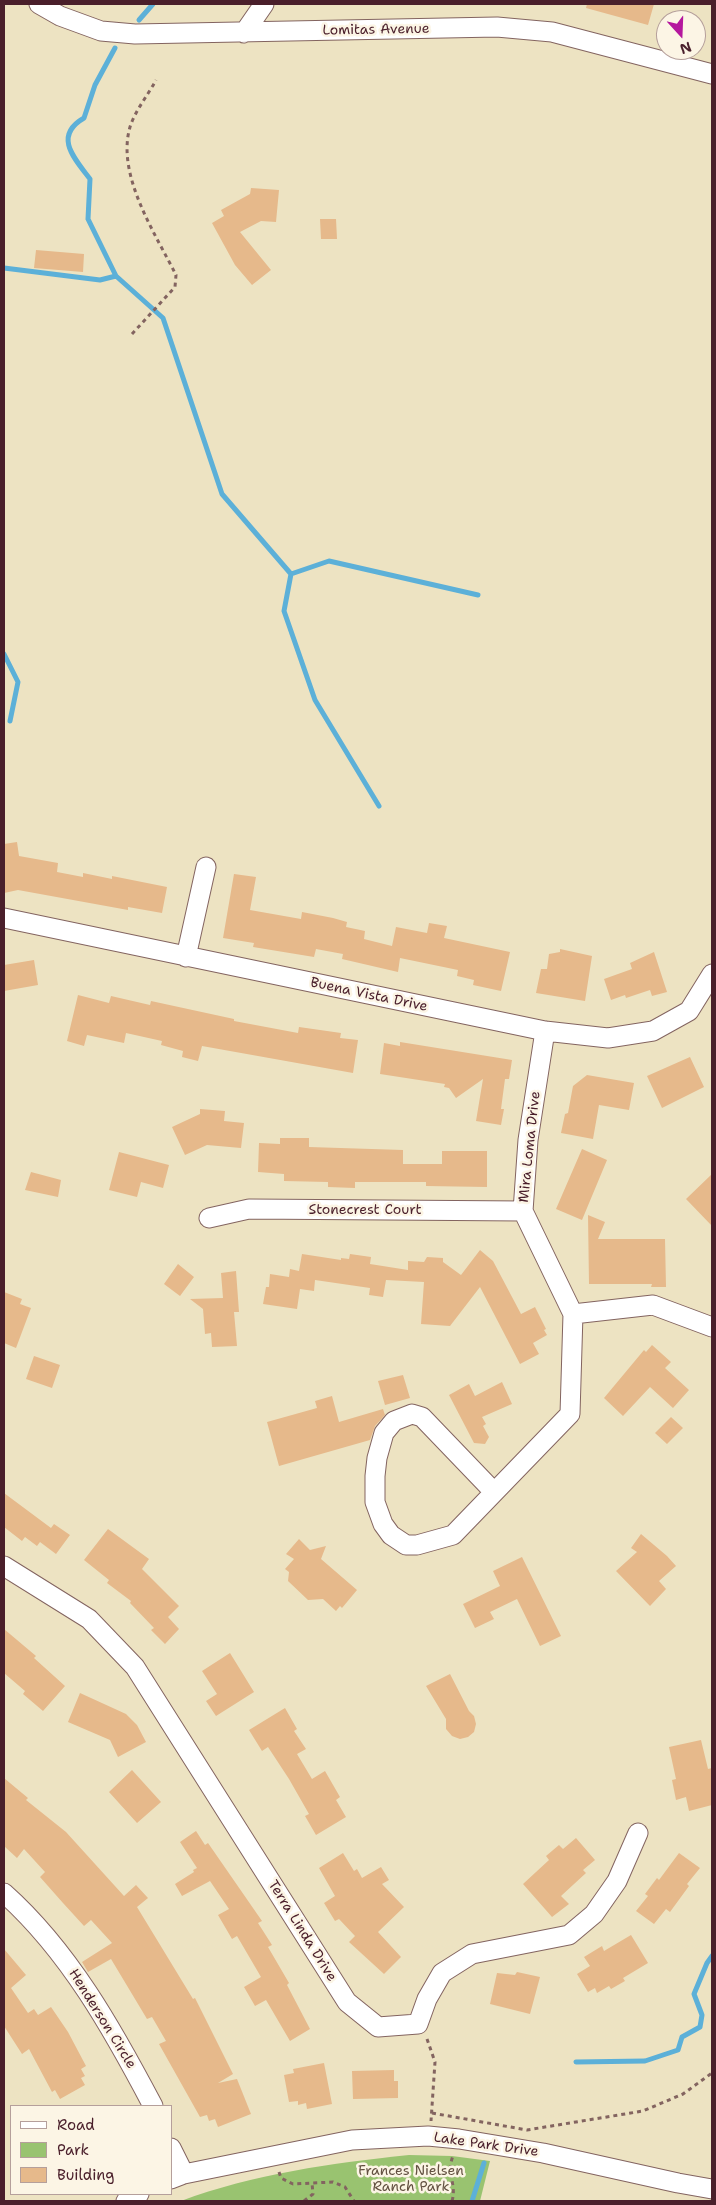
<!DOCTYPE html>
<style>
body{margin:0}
#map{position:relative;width:716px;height:2205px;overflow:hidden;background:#ede3c2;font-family:"Shantell Sans",sans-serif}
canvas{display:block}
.frame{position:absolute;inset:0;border:5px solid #4a1f2b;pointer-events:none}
.legend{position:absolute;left:10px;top:2105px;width:162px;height:90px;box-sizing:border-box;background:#fcf5e5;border:1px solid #b59f9b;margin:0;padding:6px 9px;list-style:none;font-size:15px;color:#4a1f2b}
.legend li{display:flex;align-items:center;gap:10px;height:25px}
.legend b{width:25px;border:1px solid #b59f9b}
.north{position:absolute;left:656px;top:10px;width:50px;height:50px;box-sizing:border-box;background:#fcf5e5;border:1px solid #b59f9b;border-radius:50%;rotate:160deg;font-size:14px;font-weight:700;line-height:20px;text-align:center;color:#4a1f2b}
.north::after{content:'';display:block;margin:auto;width:18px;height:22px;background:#b5179e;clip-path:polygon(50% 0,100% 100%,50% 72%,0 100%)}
</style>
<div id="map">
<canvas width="716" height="2205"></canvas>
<div class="frame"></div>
<ul class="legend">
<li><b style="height:6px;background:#fff"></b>Road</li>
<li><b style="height:14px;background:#99c370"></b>Park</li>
<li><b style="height:14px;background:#e6b98b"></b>Building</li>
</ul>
<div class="north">N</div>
</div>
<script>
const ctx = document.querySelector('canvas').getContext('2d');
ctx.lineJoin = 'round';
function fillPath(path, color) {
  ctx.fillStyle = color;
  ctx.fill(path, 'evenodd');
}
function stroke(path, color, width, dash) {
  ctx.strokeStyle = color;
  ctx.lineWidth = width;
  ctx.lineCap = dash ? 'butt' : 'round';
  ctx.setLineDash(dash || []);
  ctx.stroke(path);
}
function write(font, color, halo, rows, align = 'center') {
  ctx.font = font + ' "Shantell Sans",sans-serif';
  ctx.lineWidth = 5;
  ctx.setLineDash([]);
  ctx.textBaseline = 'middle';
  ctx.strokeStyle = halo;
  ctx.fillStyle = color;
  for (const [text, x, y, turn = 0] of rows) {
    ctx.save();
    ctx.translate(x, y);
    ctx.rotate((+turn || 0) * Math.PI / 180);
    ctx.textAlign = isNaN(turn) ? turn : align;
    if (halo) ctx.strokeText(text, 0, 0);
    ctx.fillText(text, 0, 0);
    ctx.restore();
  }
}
fillPath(new Path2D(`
 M409 2155 452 2156 490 2161 480 2201H181C253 2174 332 2163 409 2155Z`), '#99c370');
stroke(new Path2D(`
 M139 20 153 4
 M115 48 95 85 84 118C53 136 74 158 90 179L88 219 116 276 163 318 222 494 291 574 329 561 478 595
 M4 268 100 280 116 276
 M291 574 284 611 315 700 379 806
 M4 654 18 682 10 721
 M576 2062 645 2061 678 2050 682 2037 700 2027 702 2015 694 1994 707 1963 712 1956
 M472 2201 484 2163`), '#5cb0d8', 5);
fillPath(new Path2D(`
 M587 4H654L648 25 586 8Z
 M251 188 279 190 276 222 261 221 240 232 271 270 252 285 235 265 212 223 224 216 221 210 250 194Z
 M320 219H336L337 239H321Z
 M36 250 84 254 83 272 34 268Z
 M17 842 19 856 58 863 57 872 83 877V873L112 879V876L167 887 162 913 128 907V910L18 890 4 893V844Z
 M234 874 256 877 250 910 301 919 302 912 333 918 347 922 346 927 365 931 364 939 392 946 396 927 427 933 429 923 447 926 444 938 510 952 501 991 473 985 474 980 457 976 458 970 400 958 398 972 342 959 343 954 316 949 314 957 253 947 254 943 223 938Z
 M560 949 592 956 585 1001 536 993 541 969H547L549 954 560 952Z
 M654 952 667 992 652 996 650 990 626 998 625 995 611 1000 604 979 632 969 630 963Z
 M34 960 38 985 4 991V965Z
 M78 995 109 1003 111 996 150 1005 151 1001 234 1019V1021L298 1033 299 1027 341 1033 340 1038 358 1040 353 1073 202 1046 198 1061 182 1057 183 1051 161 1045 162 1041 126 1033 124 1043 87 1035 84 1046 67 1041Z
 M400 1042 512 1060 509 1079H505L501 1109H504L501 1125 476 1121 483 1079 456 1098 449 1088 444 1087 445 1084 380 1074 384 1043 400 1046Z
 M690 1057 704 1087 662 1108 647 1076Z
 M587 1075 634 1083 629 1110 599 1105 593 1139 561 1133 565 1114 568 1113 573 1086Z
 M200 1109 225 1111 224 1121 244 1123 241 1148 207 1145 185 1155 172 1127 200 1114Z
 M280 1138H309V1147L403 1150V1164H442V1151H487V1187L426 1186V1182H355V1188L328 1187V1182L284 1181V1174L258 1172 259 1143 280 1144Z
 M582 1149 607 1160 582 1220 556 1209Z
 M119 1152 169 1165 163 1188 141 1182 137 1197 109 1190Z
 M31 1172 61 1180 58 1197 25 1190Z
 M712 1174V1226L686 1199Z
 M588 1215 605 1222 598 1239H665L666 1287H651L652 1284H589Z
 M480 1250 493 1261 521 1314 535 1307 546 1329 544 1330 547 1335 533 1343 539 1354 520 1364 480 1287 450 1326 421 1324 424 1282 386 1280 383 1297 369 1295 370 1288 315 1280 314 1291 300 1289 297 1309 263 1304 266 1287H269L270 1274 289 1277 290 1269 299 1271 302 1254 341 1260V1258L349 1259 350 1254 371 1257 370 1264 408 1270V1261L424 1262 427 1257 443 1258V1262L461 1275Z
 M178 1264 194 1277 180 1296 164 1284Z
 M236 1271 239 1312H234L237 1346 212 1347 211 1333 205 1334 203 1309 190 1299 223 1298 221 1273Z
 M4 1292 22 1299 20 1304 31 1308 16 1348 4 1343Z
 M652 1345 671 1362 665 1368 689 1390 673 1408 650 1387 623 1416 604 1398 644 1350 646 1352Z
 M34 1356 60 1365 52 1388 26 1379Z
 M403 1375 410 1398 385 1405 378 1381Z
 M502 1382 512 1404 482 1417 486 1424 483 1426 489 1437 485 1444 474 1443 449 1395 469 1384 475 1396Z
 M332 1396 339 1422 383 1409 385 1415 375 1426 370 1440 279 1466 267 1422 317 1408 315 1401Z
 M671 1417 683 1428 667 1444 655 1433Z
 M4 1493 51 1528 54 1524 70 1535 56 1554 40 1542 37 1546 25 1537 22 1541 4 1527Z
 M108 1529 149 1559 142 1569 179 1606 168 1617 179 1629 165 1644 151 1630 154 1628 130 1603 131 1601 107 1583 109 1580 84 1560Z
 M641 1534 667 1556 676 1566 659 1581 666 1589 650 1606 616 1571 637 1552 631 1548Z
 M299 1539 310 1550 326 1546 321 1559 357 1590 342 1608 340 1606 336 1611 323 1599 308 1600 288 1581 289 1572 285 1569 294 1559 286 1554Z
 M522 1557 561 1636 540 1646 517 1599 490 1612 494 1619 475 1628 463 1604 500 1586 493 1571Z
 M4 1629 36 1656 34 1658 65 1686 43 1711 23 1694 25 1691 4 1673Z
 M230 1653 254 1692 216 1716 206 1701 217 1694 202 1671Z
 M450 1674 469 1711 474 1716 476 1724 474 1732 468 1737 460 1739 452 1736 446 1729V1719L426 1686Z
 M80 1693 126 1714 137 1725 146 1742 118 1757 110 1740 68 1722Z
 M285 1708 297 1729 294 1731 306 1749 297 1754 312 1779 325 1771 340 1797 336 1800 346 1817 316 1835 305 1816 309 1814 289 1779 268 1747 262 1751 249 1730Z
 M701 1740 708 1769 712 1768V1805L689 1811 686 1797 676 1800 672 1780 676 1779 669 1747Z
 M132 1770 161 1802 137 1823 109 1792Z
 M4 1778 28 1798 26 1800 66 1832 124 1896 136 1885 148 1898 137 1907 193 1999 195 1998 233 2074 218 2083 237 2079 251 2114 218 2127 215 2119 209 2121 207 2115 200 2117 159 2044 166 2041 152 2017 147 2019 111 1959 88 1972 82 1962 112 1943 91 1920 84 1926 63 1903 40 1877 45 1872 24 1849 17 1858 4 1846Z
 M196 1831 205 1845 208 1843 262 1921 258 1923 272 1945 268 1947 289 1983 287 1985 310 2029 290 2041 266 2000 255 2006 244 1987 261 1977 237 1936 232 1939 218 1915 229 1909 210 1881 182 1896 175 1884 194 1872 193 1870 197 1868 180 1842Z
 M576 1838 595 1860 583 1870 586 1873 561 1896 569 1904 552 1917 523 1884 549 1860 546 1856 559 1845 563 1849Z
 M343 1853 354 1871 357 1869 362 1878 381 1867 389 1880 382 1884 404 1907 378 1932 401 1957 384 1974 349 1942 355 1936 339 1919 335 1921 324 1903 335 1896 319 1868Z
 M679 1853 700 1868 687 1884 689 1886 670 1912 666 1909 654 1924 636 1911 648 1896 645 1894 657 1878 659 1880Z
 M631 1935 648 1963 623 1978 625 1981 611 1989 609 1986 597 1993 595 1988 588 1992 577 1974 590 1966 584 1957 602 1946 604 1951Z
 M4 1949 26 1975 11 1988 28 2013 34 2009 38 2015 51 2007 68 2032 86 2066 81 2069 85 2076 81 2078 85 2085 60 2099 55 2090 52 2092 29 2049 22 2054 4 2026Z
 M517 1972 540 1977 530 2014 490 2004 497 1973 515 1975Z
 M324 2063 332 2104 307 2109 306 2103 298 2105V2101L289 2102 284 2075 294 2073 293 2069Z
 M394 2070V2081H398V2098L353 2099 352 2071Z`), '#e6b98b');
const minor = new Path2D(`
 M39 4 60 16 101 31 135 34 497 27 552 32 712 74
 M244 33 264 4
 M4 918 545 1031 608 1038 653 1031 689 1011 712 974
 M186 957 206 867
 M209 1218 249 1209 523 1211
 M573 1314 653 1305 712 1327
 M494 1492 422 1417 412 1414 394 1421 384 1433 377 1458 375 1476V1502L383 1524 391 1535 406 1545H417L453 1535 570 1414 573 1314 523 1211 528 1140 545 1031
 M4 1566 89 1619 135 1667 347 2002 378 2027 418 2024 427 1999 442 1973 472 1954 569 1935 594 1914 617 1881 638 1833
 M4 1893C69 1951 113 2030 153 2106
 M171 2148 184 2174
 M171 2179 184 2174 352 2140 428 2136 459 2139 543 2153 678 2183 712 2189
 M126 2201 139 2194`);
stroke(minor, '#836460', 21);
stroke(new Path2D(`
 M132 334 175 287 176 275C155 233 116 175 130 127 135 111 148 95 156 80
 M427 2039 435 2062 431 2121
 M432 2113 527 2130 643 2111 683 2094 712 2073
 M279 2172 281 2178 293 2184 333 2182 345 2187 354 2201
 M304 2201 313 2194 312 2183
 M452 2201C457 2185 446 2173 453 2156`), '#836460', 3, [4, 4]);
stroke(minor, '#fff', 19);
write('14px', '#4a1f2b', '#fcf5e5', [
 ["Lomitas Avenue",376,30,-1],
 ["Buena Vista Drive",369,995,12],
 ["Mira Loma Drive",530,1147,-84],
 ["Stonecrest Court",365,1210],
 ["Terra Linda Drive",302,1931,58],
 ["Henderson Circle",102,2019,58],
 ["Lake Park Drive",486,2145,8]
]);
write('14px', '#625040', '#fcf5e5', [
 ["Frances Nielsen",411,2171],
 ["Ranch Park",411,2187]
]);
</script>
